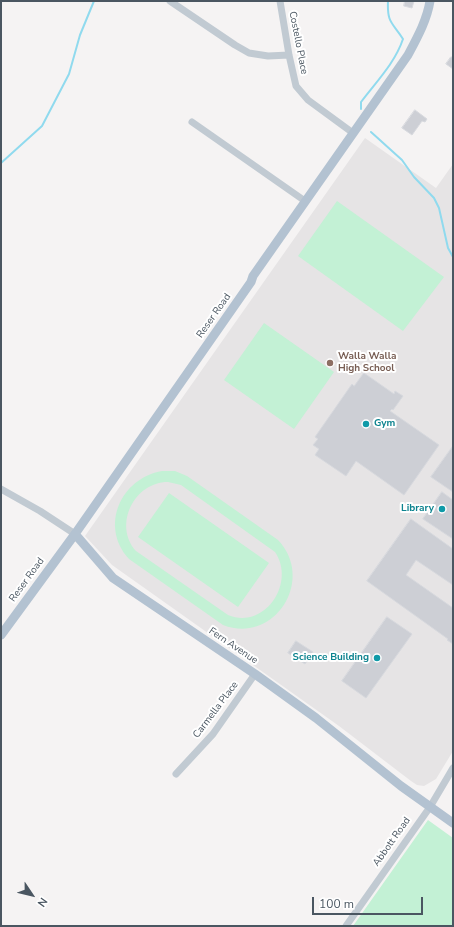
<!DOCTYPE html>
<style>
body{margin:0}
#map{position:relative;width:454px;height:927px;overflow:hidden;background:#f5f3f3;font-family:"Nunito Sans",sans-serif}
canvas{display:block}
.frame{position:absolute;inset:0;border:2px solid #4a5661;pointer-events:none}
.north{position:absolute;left:12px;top:875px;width:40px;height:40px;-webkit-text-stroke:3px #fff;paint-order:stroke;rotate:125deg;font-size:11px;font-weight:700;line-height:16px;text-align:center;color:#4a5661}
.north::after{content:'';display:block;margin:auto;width:14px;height:18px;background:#4a5661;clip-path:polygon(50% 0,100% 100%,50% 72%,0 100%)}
.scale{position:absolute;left:312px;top:897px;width:111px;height:18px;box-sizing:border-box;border:2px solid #4a5661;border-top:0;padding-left:5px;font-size:12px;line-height:14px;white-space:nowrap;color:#4a5661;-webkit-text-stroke:3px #fff;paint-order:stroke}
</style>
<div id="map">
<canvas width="454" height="927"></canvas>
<div class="frame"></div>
<div class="north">N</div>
<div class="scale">100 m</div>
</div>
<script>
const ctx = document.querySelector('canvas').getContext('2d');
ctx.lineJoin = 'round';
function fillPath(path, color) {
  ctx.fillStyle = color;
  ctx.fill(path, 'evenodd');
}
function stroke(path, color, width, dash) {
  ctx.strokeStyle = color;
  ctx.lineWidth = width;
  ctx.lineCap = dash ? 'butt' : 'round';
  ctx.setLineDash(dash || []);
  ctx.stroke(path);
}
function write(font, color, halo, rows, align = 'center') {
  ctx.font = font + ' "Nunito Sans",sans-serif';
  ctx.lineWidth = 4;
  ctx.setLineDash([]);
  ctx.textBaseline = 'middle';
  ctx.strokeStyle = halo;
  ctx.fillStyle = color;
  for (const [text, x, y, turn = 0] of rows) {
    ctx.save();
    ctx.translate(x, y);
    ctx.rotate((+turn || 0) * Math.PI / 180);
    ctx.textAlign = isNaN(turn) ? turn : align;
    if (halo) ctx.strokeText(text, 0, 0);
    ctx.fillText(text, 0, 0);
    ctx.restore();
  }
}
fillPath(new Path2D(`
 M365 138 436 188 453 164V751L436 779 424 786 417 785 411 781 339 726 112 565 85 536Z`), '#e6e4e5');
fillPath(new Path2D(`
 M337 201 444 277 403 331 298 256Z
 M264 323 334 372 294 429 224 380Z
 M162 471H175L187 476 278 540C316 580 274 645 223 625L129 559C99 526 121 478 162 471ZM168 482 181 485 275 552C296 583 265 630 228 615L136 551C113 525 134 482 168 482Z
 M169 493 269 563 238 607 138 537Z
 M428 820 453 838V926H353Z`), '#c3f1d5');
stroke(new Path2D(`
 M361 109V102C376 82 395 63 403 39 392 22 387 23 388 1
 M371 132 402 160 414 177 434 198 439 208 448 248 453 257
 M1 163 42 126 69 74 80 35 94 1`), '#90daee', 2);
const building = new Path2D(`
 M405 1H414L412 8 404 6Z
 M451 57H453V69L446 64Z
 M415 110 427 119 425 122 422 121 412 135 402 128Z
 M364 373 394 394 395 391 403 396 393 410 392 409 390 411 439 445 404 495 356 461 346 476 315 455 319 449 313 445 318 439 315 437 352 384 354 386Z
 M453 446V492L431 477Z
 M442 492 453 500V539L423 519Z
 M411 519 453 549V585L416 560 406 575 453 608V644L447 640 448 639 367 581Z
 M387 617 412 634 366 698 342 681Z
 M296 641 313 652 305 664 288 653Z`);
fillPath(building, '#cdcfd5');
stroke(building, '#d7d9de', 1);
stroke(new Path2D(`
 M170 1 235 45 249 53 268 56 289 55
 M280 1 289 55 296 86 308 100 353 133
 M192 122 305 201
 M1 489 40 511 75 534
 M176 774 213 734 255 674
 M346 926 430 807 453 768`), '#c1cad2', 7);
stroke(new Path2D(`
 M75 534 113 578 255 674 316 718 401 786 453 823
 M1 635 75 534 251 282 253 276 408 55C417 38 427 20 430 1`), '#b3c2d1', 9);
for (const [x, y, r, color] of [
 [330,363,4,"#8d6e63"],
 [366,424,4,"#0f9aa8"],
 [442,509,4,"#0f9aa8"],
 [377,658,4,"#0f9aa8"]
]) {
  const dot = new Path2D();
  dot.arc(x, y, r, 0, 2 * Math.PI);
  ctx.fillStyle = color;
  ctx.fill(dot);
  stroke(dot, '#fff', 1.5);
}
write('10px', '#4a5661', '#fff', [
 ["Costello Place",298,43,79],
 ["Reser Road",214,316,-55],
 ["Reser Road",27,580,-54],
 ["Fern Avenue",233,646,34],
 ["Carmella Place",216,710,-53],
 ["Abbott Road",392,842,-55]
]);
write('bold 10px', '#785e54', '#fff', [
 ["Walla Walla",338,357],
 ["High School",338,369]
], 'left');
write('bold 10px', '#0d838f', '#fff', [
 ["Gym",374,424,"left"],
 ["Library",434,509],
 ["Science Building",369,658]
], 'right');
</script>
